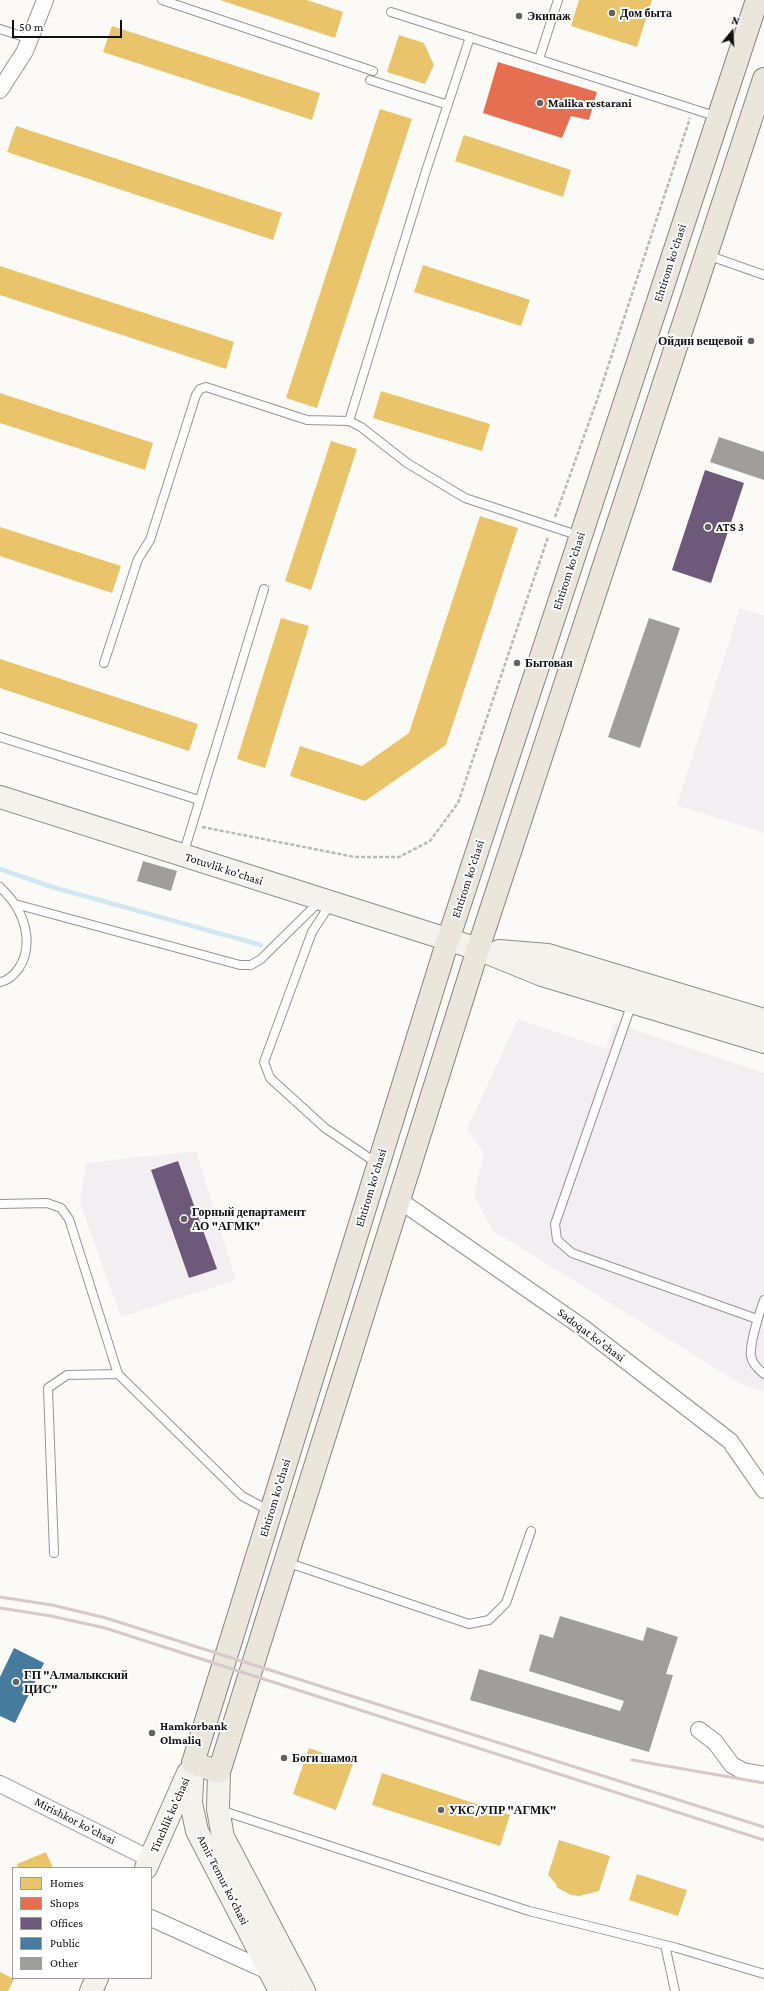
<!DOCTYPE html>
<meta charset="utf-8">
<style>
body{margin:0}
#map{position:relative;width:764px;height:1991px;overflow:hidden;background:#fcfaf6;font-family:"Crimson Pro",serif}
canvas{display:block}
.legend{position:absolute;left:12px;top:1867px;width:140px;height:112px;box-sizing:border-box;background:#fff;border:1px solid #9f9f9f;margin:0;padding:5px 7px;list-style:none;font-size:12px;color:#101010}
.legend li{display:flex;align-items:center;gap:8px;height:20px}
.legend b{width:20px;border:1px solid #9f9f9f}
.north{position:absolute;left:712px;top:12px;width:40px;height:40px;-webkit-text-stroke:3px #fff;paint-order:stroke;rotate:18deg;font-size:11px;font-weight:700;line-height:16px;text-align:center;color:#101010}
.north::after{content:'';display:block;margin:auto;width:14px;height:18px;background:#101010;clip-path:polygon(50% 0,100% 100%,50% 72%,0 100%)}
.scale{position:absolute;left:12px;top:20px;width:110px;height:18px;box-sizing:border-box;border:2px solid #101010;border-top:0;padding-left:5px;font-size:12px;line-height:14px;white-space:nowrap;color:#101010;-webkit-text-stroke:3px #fff;paint-order:stroke}
</style>
<div id="map">
<canvas width="764" height="1991"></canvas>
<ul class="legend">
<li><b style="height:11px;background:#e9c46a"></b>Homes</li>
<li><b style="height:11px;background:#e76f51"></b>Shops</li>
<li><b style="height:11px;background:#6d597a"></b>Offices</li>
<li><b style="height:11px;background:#457b9d"></b>Public</li>
<li><b style="height:11px;background:#a09e9b"></b>Other</li>
</ul>
<div class="north">N</div>
<div class="scale">50 m</div>
</div>
<script>
const ctx = document.querySelector('canvas').getContext('2d');
ctx.lineJoin = 'round';
function fillPath(path, color) {
  ctx.fillStyle = color;
  ctx.fill(path, 'evenodd');
}
function stroke(path, color, width, dash) {
  ctx.strokeStyle = color;
  ctx.lineWidth = width;
  ctx.lineCap = dash ? 'butt' : 'round';
  ctx.setLineDash(dash || []);
  ctx.stroke(path);
}
function write(font, color, halo, rows, align = 'center') {
  ctx.font = font + ' "Crimson Pro",serif';
  ctx.lineWidth = 4;
  ctx.setLineDash([]);
  ctx.textBaseline = 'middle';
  ctx.strokeStyle = halo;
  ctx.fillStyle = color;
  for (const [text, x, y, turn = 0] of rows) {
    ctx.save();
    ctx.translate(x, y);
    ctx.rotate((+turn || 0) * Math.PI / 180);
    ctx.textAlign = isNaN(turn) ? turn : align;
    if (halo) ctx.strokeText(text, 0, 0);
    ctx.fillText(text, 0, 0);
    ctx.restore();
  }
}
fillPath(new Path2D(`
 M740 608 764 616V833L677 805Z
 M518 1019 606 1049 614 1023 764 1073V1392L741 1384 492 1230 474 1195 484 1153 467 1129Z
 M196 1151 236 1280 121 1317 80 1203 86 1163Z`), '#f3eef1');
fillPath(new Path2D(`
 M220 0H307L343 12 335 38Z
 M579 0H652L637 47 571 26Z
 M112 26 320 93 312 120 103 52Z
 M399 35 424 43 434 65 425 84 387 72Z
 M380 109 412 119 317 408 286 398Z
 M16 126 282 213 273 240 7 152Z
 M464 135 571 170 563 197 455 161Z
 M423 265 530 300 521 326 414 292Z
 M0 266 234 342 226 369 0 295Z
 M381 391 490 424 482 451 373 418Z
 M0 393 153 443 145 470 0 423Z
 M331 441 357 449 311 590 285 581Z
 M480 516 518 528 446 745 365 801 290 776 300 746 362 766 409 733Z
 M0 527 121 566 112 593 0 556Z
 M281 618 309 626 265 768 237 759Z
 M0 659 198 724 189 751 0 688Z
 M309 1748 353 1764 336 1810 293 1794Z
 M382 1773 510 1815 500 1846 372 1805Z
 M559 1840 610 1856 599 1891 579 1896 571 1895 556 1887 557 1885 548 1875Z
 M46 1852 53 1868H18L17 1864Z
 M637 1874 687 1890 678 1916 629 1900Z
 M0 1972 14 1979 8 1991H0Z`), '#e9c46a');
fillPath(new Path2D(`
 M498 62 597 92 589 120 571 116 562 138 483 113Z`), '#e76f51');
fillPath(new Path2D(`
 M705 470 744 483 711 583 672 570Z
 M178 1161 217 1269 189 1278 151 1170Z`), '#6d597a');
fillPath(new Path2D(`
 M14 1648 44 1663 15 1723 0 1716V1677Z`), '#457b9d');
stroke(new Path2D(`
 M0 869 52 887 261 945`), '#d0e8f2', 4.5);
fillPath(new Path2D(`
 M719 437 764 452V480L710 462Z
 M649 618 680 628 640 748 608 737Z
 M143 861 177 871 171 891 137 881Z
 M560 1616 643 1641 647 1627 678 1637 666 1674 673 1675 649 1752 470 1700 479 1669 620 1711 624 1701 529 1671 540 1634 553 1638Z`), '#a09e9b');
const lane = new Path2D(`
 M162 0 373 71
 M391 12 718 117
 M0 29 30 39
 M539 59 558 0
 M370 80 448 105
 M707 255 764 275
 M349 421 425 174 470 37
 M104 663 138 559 150 540 196 395 200 389 206 387 307 420 349 421 361 427 407 463 465 498 580 536
 M0 737 199 800
 M183 855 264 589
 M0 887C5 892 10 897 14 903 27 922 32 948 19 968 14 975 8 981 0 982
 M331 903 312 932 264 1062 270 1078 325 1128 378 1164
 M15 904 240 965H251L261 959 320 901
 M632 1003 555 1224 557 1240 572 1253 757 1319
 M0 1204 47 1203 61 1208 69 1219 118 1374 242 1496 270 1511
 M764 1300C760 1311 749 1345 751 1356 752 1363 759 1370 764 1374
 M54 1553 48 1388 67 1375 118 1374
 M286 1562 469 1624 489 1620 506 1603 531 1531
 M220 1810 529 1911 677 1948 764 1974
 M665 1945 675 1991`);
const street = new Path2D(`
 M0 90 25 51 45 0
 M399 1200 582 1327 730 1441 764 1490
 M699 1730 715 1742 732 1765 743 1771 764 1775
 M0 1784 150 1859
 M151 1918 270 1972`);
const secondary = new Path2D(`
 M0 797 478 949 542 975 764 1042
 M499 951 548 955 764 1020
 M193 1763 191 1803 197 1831 280 1991
 M219 1772 218 1809 223 1837 304 1991
 M146 1868 188 1773
 M91 1991 97 1978`);
const primary = new Path2D(`
 M757 0 448 940 193 1763 219 1772 478 949 764 79`);
stroke(lane, '#969594', 10);
stroke(street, '#969594', 18);
stroke(secondary, '#8d8c8a', 24);
stroke(primary, '#848381', 24);
stroke(new Path2D(`
 M555 517 597 400 690 118
 M202 827 355 857H399L430 841 458 803 548 537`), '#b9b9b8', 2.5, [4, 2]);
stroke(lane, '#fffefe', 8);
stroke(street, '#fffefe', 16);
stroke(secondary, '#f4f2ec', 22);
stroke(primary, '#ebe6dc', 22);
stroke(new Path2D(`
 M0 1597 52 1605 106 1618 764 1827
 M0 1608 51 1616 105 1628 764 1840
 M632 1760 764 1783`), '#d7c8c9', 3);
for (const [x, y, r, color] of [
 [612,13,4,"#636260"],
 [519,16,4,"#636260"],
 [540,103,4,"#636260"],
 [751,341,4,"#636260"],
 [708,527,4,"#636260"],
 [517,663,4,"#636260"],
 [184,1219,4,"#636260"],
 [16,1682,4,"#636260"],
 [152,1733,4,"#636260"],
 [284,1758,4,"#636260"],
 [441,1810,4,"#636260"]
]) {
  const dot = new Path2D();
  dot.arc(x, y, r, 0, 2 * Math.PI);
  ctx.fillStyle = color;
  ctx.fill(dot);
  stroke(dot, '#fff', 1.5);
}
write('bold 12px', '#101010', '#fff', [
 ["Дом быта",620,13],
 ["Экипаж",527,16],
 ["Malika restarani",548,103],
 ["Ойдин вещевой",743,341,"right"],
 ["ATS 3",716,527],
 ["Бытовая",525,663],
 ["Горный департамент",192,1212],
 ["АО \"АГМК\"",192,1226],
 ["ГП \"Алмалыкский",24,1675],
 ["ЦИС\"",24,1689],
 ["Hamkorbank",160,1726],
 ["Olmaliq",160,1740],
 ["Боги шамол",292,1758],
 ["УКС/УПР \"АГМК\"",449,1810]
], 'left');
write('12px', '#101010', '#fff', [
 ["Ehtirom ko'chasi",670,263,-72],
 ["Ehtirom ko'chasi",569,571,-72],
 ["Totuvlik ko'chasi",224,869,18],
 ["Ehtirom ko'chasi",468,879,-72],
 ["Ehtirom ko'chasi",371,1188,-73],
 ["Sadoqat ko'chasi",591,1335,37],
 ["Ehtirom ko'chasi",275,1498,-73],
 ["Tinchlik ko'chasi",170,1815,-66],
 ["Mirishkor ko'chsai",75,1821,27],
 ["Amir Temur ko'chasi",223,1880,63]
]);
</script>
